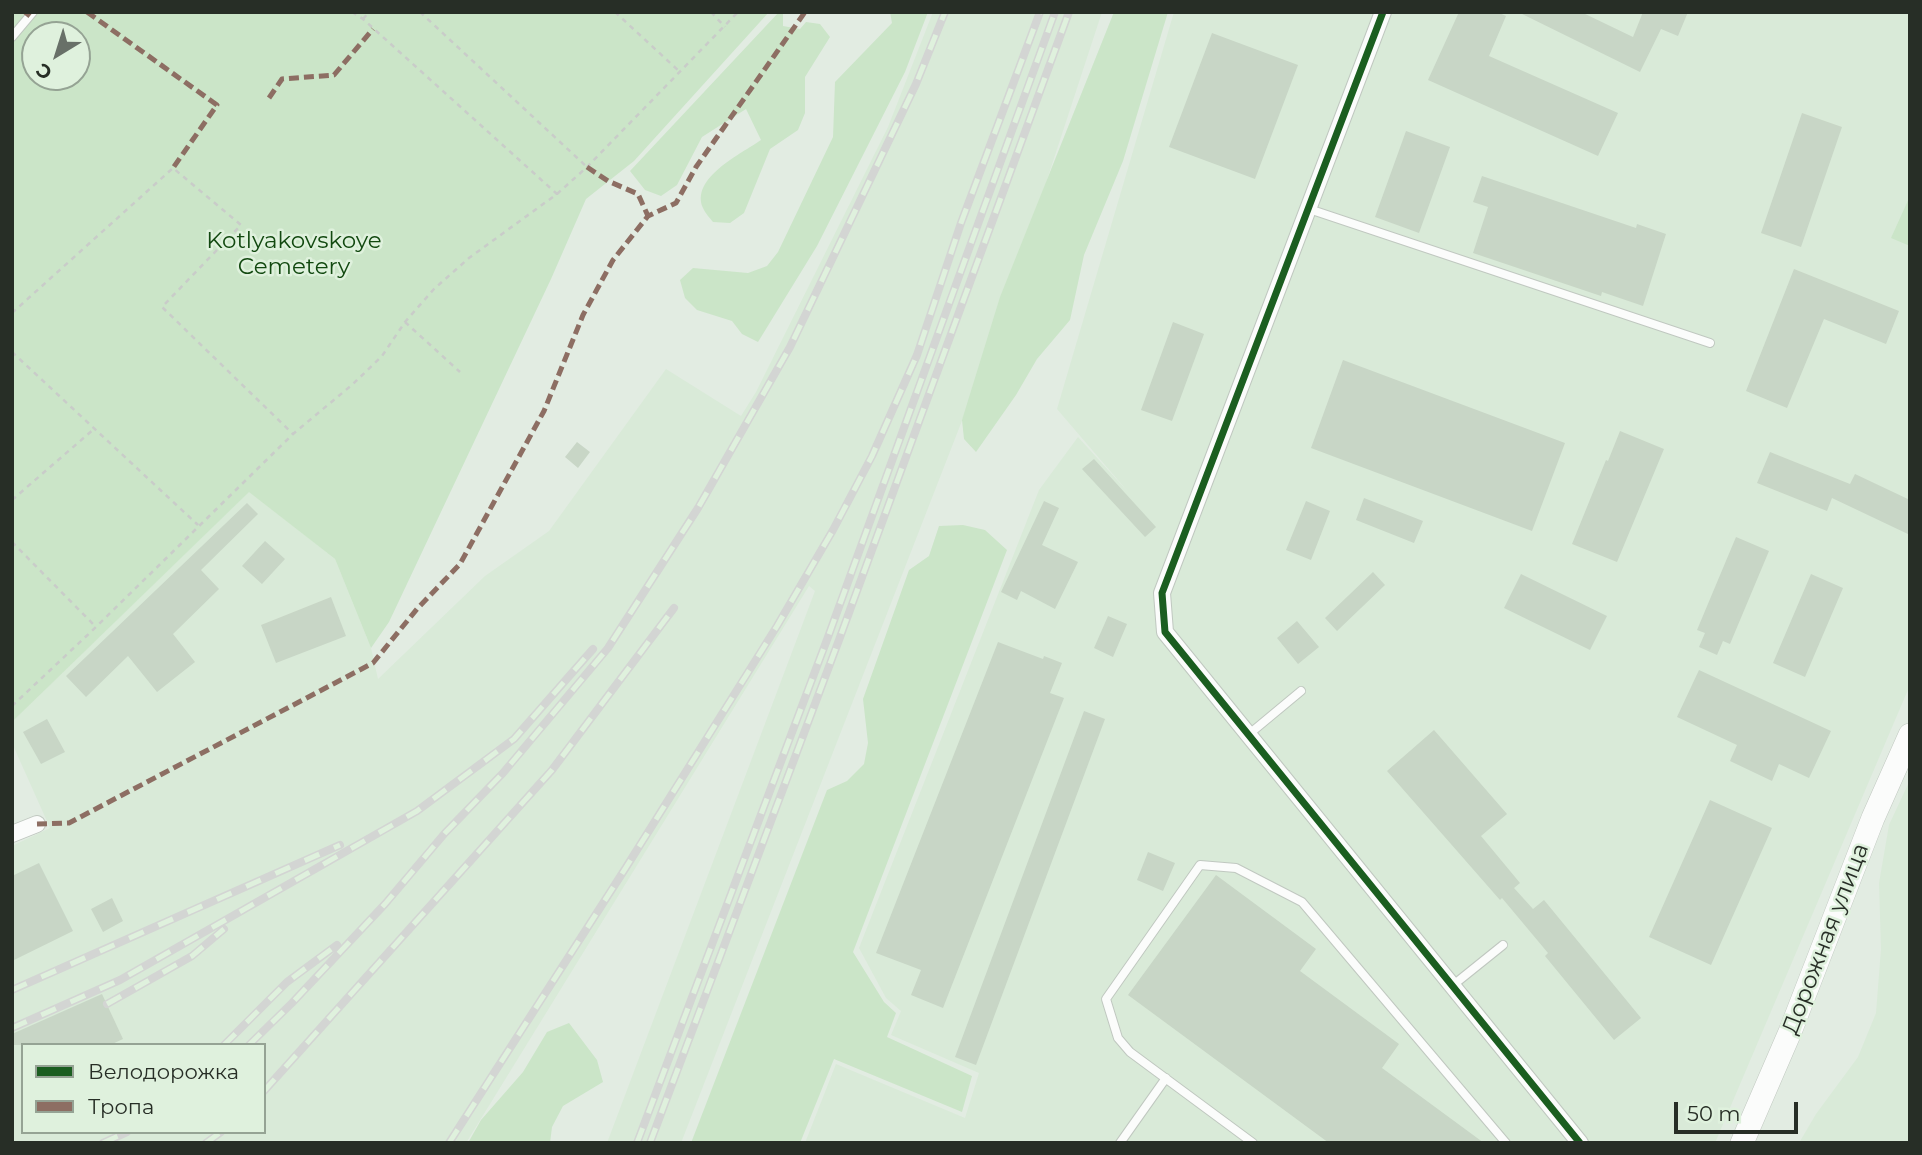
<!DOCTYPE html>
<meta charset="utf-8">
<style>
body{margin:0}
#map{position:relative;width:1922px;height:1155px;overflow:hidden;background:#e2ece2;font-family:Montserrat,sans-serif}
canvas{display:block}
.frame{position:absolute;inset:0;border:14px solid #272e26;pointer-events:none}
.legend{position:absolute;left:21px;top:1043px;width:245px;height:91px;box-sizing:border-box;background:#dff1dd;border:2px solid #95a394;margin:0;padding:9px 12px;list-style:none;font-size:21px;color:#272e26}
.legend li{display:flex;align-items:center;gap:14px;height:35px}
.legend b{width:35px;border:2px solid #95a394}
.north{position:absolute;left:21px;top:21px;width:70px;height:70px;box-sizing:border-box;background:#dff1dd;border:2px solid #95a394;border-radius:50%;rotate:218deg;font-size:19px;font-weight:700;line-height:28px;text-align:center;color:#272e26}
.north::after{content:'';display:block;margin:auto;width:24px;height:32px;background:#687068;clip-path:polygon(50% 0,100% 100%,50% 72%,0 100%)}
.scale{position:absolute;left:1674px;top:1102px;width:124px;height:32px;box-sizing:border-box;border:4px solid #272e26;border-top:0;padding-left:9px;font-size:21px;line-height:24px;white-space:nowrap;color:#272e26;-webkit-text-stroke:5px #dff1dd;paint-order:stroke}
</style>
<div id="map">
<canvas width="1922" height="1155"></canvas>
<div class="frame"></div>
<ul class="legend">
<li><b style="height:9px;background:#1b5e20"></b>Велодорожка</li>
<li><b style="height:9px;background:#8d6e63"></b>Тропа</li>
</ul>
<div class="north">С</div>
<div class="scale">50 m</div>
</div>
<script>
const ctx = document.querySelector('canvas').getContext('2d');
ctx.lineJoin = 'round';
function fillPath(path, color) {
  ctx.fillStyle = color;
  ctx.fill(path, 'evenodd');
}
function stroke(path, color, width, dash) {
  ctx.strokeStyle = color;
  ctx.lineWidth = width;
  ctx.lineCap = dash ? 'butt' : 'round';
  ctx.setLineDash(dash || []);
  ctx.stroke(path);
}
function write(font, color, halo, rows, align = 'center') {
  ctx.font = font + ' Montserrat,sans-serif';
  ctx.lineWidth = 5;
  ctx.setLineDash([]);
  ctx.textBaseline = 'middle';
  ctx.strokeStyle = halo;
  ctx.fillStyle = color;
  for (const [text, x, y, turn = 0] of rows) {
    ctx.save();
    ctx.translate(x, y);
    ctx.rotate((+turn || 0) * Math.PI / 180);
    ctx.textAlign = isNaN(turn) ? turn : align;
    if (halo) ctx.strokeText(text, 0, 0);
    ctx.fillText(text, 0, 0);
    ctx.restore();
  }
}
fillPath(new Path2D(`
 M933 12H1102L1000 323 681 1143H607L815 591 809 586 466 1143H12V846L50 828 12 743V722L249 491 335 559 371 648 378 679 485 576 549 531 666 369 741 416 756 392 888 127ZM23 1045H264V1132H23Z
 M1174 12H1910V685L1715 1143H805L836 1064 965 1118 979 1073 891 1035 901 1011 886 998 859 948 1039 490 1078 437 1129 493 1057 409Z
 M1910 780V1143H1799L1816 1114 1858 1057 1876 1013 1881 949 1879 883 1889 825Z`), '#d9ead8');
fillPath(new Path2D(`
 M12 12H769L634 161 586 199 551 279 389 622 371 648 335 559 249 492 12 722ZM35 35H77V77H35Z
 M779 12H783V26L800 29 806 22 820 24 830 37 805 77V113L798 130 770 149 744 213 730 223 713 222C710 218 705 213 703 208 690 178 741 154 761 140L746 109 702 137 677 185 661 196 645 190 630 171Z
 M890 12H928L905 72 817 246 758 342 742 334 732 321 697 310 685 298 680 280 693 268 748 273 767 266 778 252 833 137 835 82 892 23Z
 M1114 12H1168L1123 161 1084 255 1070 320 1037 359 1016 395 976 452 964 439 962 420 1000 297Z
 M1910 196V246L1891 238Z
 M963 525 985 530 1007 550 853 952 884 1002 896 1013 887 1037 972 1076 962 1112 834 1059 800 1143H691L827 790 847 781 864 764 868 743 863 699 909 570 929 556 939 526Z
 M569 1023 597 1060 603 1082 563 1106 552 1127 550 1143H468L481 1120 523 1072 547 1032Z`), '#cbe5c8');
fillPath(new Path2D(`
 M1459 12H1497L1506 16 1489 56 1618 113 1598 156 1428 80Z
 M1518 12H1581L1633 37 1643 12H1688L1678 36 1661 29 1640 72Z
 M1212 33 1298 65 1255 179 1169 147Z
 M1802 113 1842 127 1801 247 1761 233Z
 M1406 131 1450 147 1419 233 1375 217Z
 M1482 176 1636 228 1637 224 1666 234 1643 306 1602 292 1601 296 1473 253 1488 207 1473 202Z
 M1794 269 1899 311 1886 344 1824 319 1787 408 1746 391Z
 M1173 322 1204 334 1172 421 1141 410Z
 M1343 360 1565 443 1532 531 1311 448Z
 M1620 431 1664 449 1617 562 1572 544 1606 460 1608 461Z
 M577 442 590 452 578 468 565 457Z
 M1770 452 1850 484 1855 474 1910 500V535L1832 498 1827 511 1757 483Z
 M1094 459 1156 527 1145 537 1082 469Z
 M1364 498 1423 521 1414 543 1356 520Z
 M1044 501 1059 508 1042 545 1078 562 1055 609 1021 591 1017 600 1001 592Z
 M1306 501 1330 511 1311 560 1286 550Z
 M247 503 258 514 201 570 219 589 173 634 195 662 157 692 128 656 86 697 66 676Z
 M1736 537 1769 551 1730 644 1723 641 1717 655 1699 647 1705 633 1697 630Z
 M265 541 285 559 262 584 242 566Z
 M1373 572 1385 585 1337 631 1325 618Z
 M1521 574 1607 616 1590 650 1504 608Z
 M1811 574 1843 588 1805 677 1773 663Z
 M331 597 346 636 276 663 261 625Z
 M1108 616 1127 624 1113 657 1094 648Z
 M1297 621 1319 647 1298 664 1277 638Z
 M998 642 1043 659 1044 656 1062 663 1050 693 1064 698 943 1008 911 995 921 970 876 953Z
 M1699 670 1831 731 1809 778 1779 764 1772 781 1730 761 1737 745 1677 717Z
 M1084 711 1105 719 976 1065 955 1057Z
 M47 719 65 752 41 764 23 732Z
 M1434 730 1507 814 1481 836 1520 883 1514 888 1533 909 1544 900 1641 1018 1614 1040 1545 956 1548 953 1502 898 1500 900 1387 771Z
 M1710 800 1772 828 1711 965 1649 937Z
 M1148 852 1175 863 1163 891 1137 880Z
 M39 863 73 931 12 961V876Z
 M1216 875 1316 949 1300 971 1399 1044 1382 1068 1484 1143H1329L1128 995Z
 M112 898 123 921 103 932 91 909Z
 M102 994 123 1039 110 1045H12V1034Z`), '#c8d6c6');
const service = new Path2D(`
 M12 37 33 12
 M1309 209 1710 343
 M1248 735 1301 691
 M1452 986 1503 945
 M1120 1143 1166 1078
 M1253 1143 1130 1052 1118 1038 1106 999 1200 865 1236 868 1302 902 1506 1143`);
const minor = new Path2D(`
 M1383 12 1162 593 1165 632 1580 1143
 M12 834 37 824`);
const secondary = new Path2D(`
 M1742 1143 1790 1032 1873 818 1910 735`);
stroke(service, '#c0c8c0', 10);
stroke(minor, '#c0c8c0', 18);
stroke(secondary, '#c0c8c0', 24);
stroke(new Path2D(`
 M352 12 363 19 557 194
 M420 12 587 167
 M615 12 680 72
 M711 12 725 27
 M363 19 369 12
 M12 313 173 168 241 225 162 307 293 434
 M405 322 460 372
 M12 352 198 525
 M12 500 94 429
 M12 542 96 627
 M12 706 96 627 293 434 353 384 382 356 405 322 434 289 469 258 557 194 587 167 738 12`), '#c9ccc9', 2.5, [5, 5]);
stroke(service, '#fbfcfb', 8);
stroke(minor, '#fbfcfb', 16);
stroke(secondary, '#fbfcfb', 23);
const rail = new Path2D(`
 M12 990 340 845
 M107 1004 192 956 224 929
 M12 1028 120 980 417 811 514 739 593 649
 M224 1045 287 982 337 945
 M249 1045 292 1003 385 904 445 833 503 773 608 648 698 508 790 347 916 84 945 12
 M264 1091 552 770 674 608
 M103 1143 127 1132
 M206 1143 221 1132
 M449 1143 625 869 777 626 833 530 872 456 917 355 961 223 1040 12
 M637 1143 828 637 1055 12
 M650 1143 839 640 1069 12`);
stroke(rail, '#d3d5d3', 8);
stroke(rail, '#dff1dd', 5, [16]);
stroke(new Path2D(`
 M25 12 30 16
 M87 12 217 105 173 168
 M269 98 282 79 334 75 373 29
 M587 167 608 181 638 194 648 216
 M37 824 69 823 373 663 417 609 460 564 544 411 583 315 613 260 648 216 676 203 696 167 805 12`), '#8d6e63', 5, [10, 5]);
stroke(new Path2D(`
 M1383 12 1162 593 1165 632 1580 1143`), '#1b5e20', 7);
write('23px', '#124910', '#dff1dd', [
 ["Kotlyakovskoye",294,241],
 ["Cemetery",294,267]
]);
write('23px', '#272e26', '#dff1dd', [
 ["Дорожная улица",1826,939,-69]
]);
</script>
